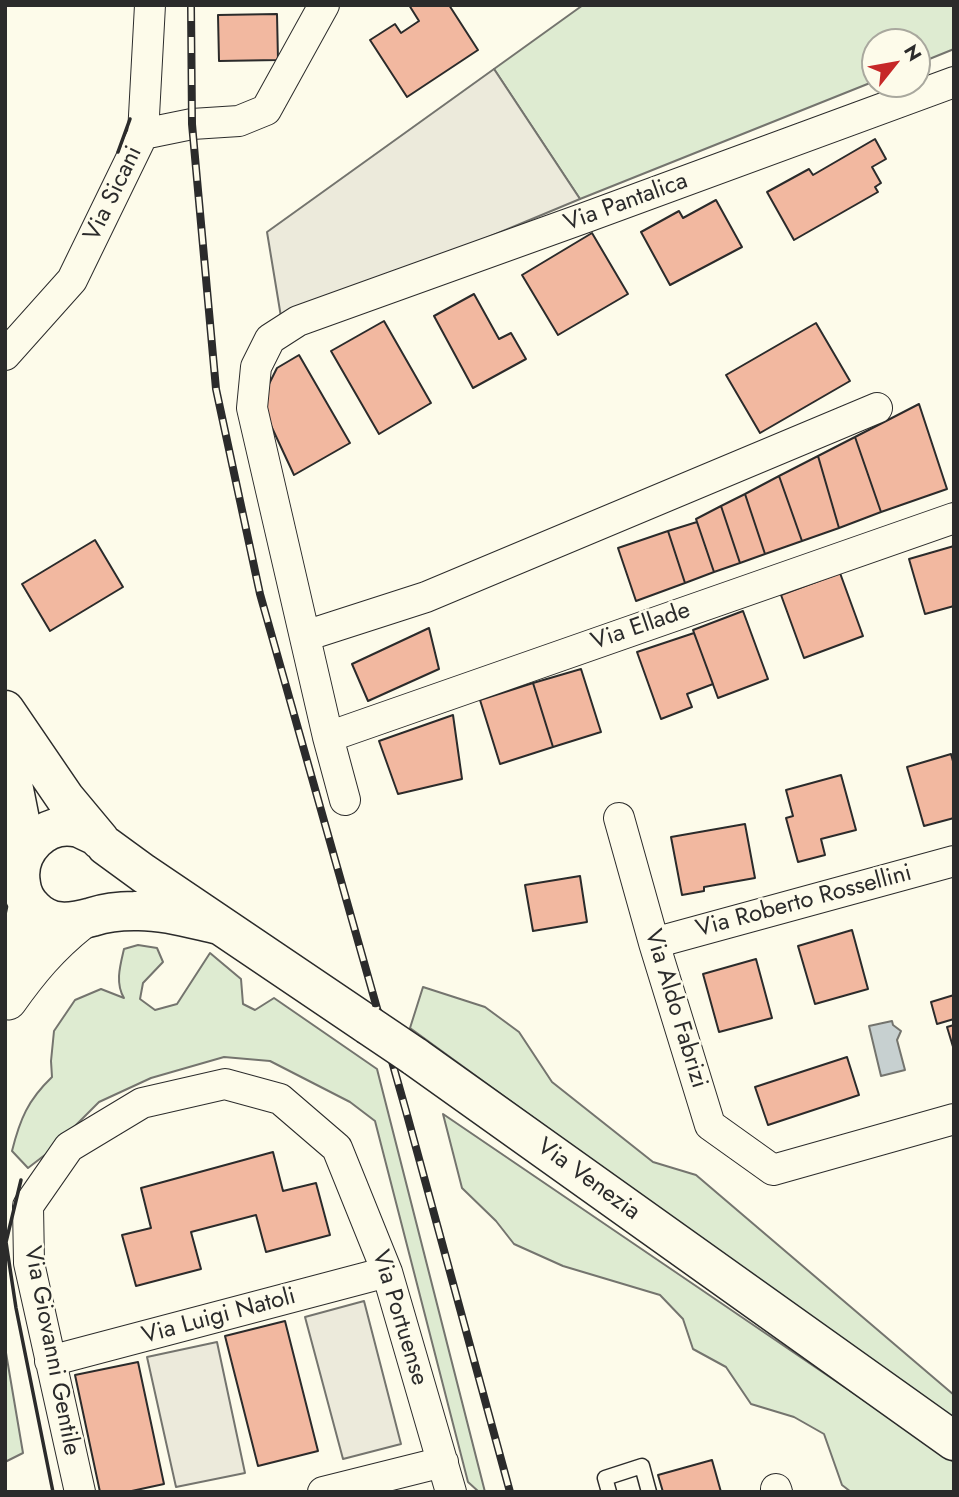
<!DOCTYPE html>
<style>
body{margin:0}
#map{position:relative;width:959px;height:1497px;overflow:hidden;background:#fdfbea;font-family:Jost,sans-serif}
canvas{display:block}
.frame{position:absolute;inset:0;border:7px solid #2b2b2b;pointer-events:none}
.north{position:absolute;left:861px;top:28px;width:70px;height:70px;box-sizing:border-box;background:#fdfbea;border:2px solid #a9a89e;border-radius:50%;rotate:59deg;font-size:19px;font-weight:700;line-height:28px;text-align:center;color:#2b2b2b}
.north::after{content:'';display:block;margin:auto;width:24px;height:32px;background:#c62828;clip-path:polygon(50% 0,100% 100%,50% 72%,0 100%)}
</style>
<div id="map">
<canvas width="959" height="1497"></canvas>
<div class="frame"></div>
<div class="north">N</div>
</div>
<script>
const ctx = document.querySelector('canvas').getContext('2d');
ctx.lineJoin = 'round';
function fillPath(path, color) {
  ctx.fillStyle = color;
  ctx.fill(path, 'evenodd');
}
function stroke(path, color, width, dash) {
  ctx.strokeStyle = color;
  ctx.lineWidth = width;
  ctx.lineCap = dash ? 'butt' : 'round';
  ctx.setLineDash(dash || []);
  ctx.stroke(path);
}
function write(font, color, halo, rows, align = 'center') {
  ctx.font = font + ' Jost,sans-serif';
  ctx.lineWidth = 5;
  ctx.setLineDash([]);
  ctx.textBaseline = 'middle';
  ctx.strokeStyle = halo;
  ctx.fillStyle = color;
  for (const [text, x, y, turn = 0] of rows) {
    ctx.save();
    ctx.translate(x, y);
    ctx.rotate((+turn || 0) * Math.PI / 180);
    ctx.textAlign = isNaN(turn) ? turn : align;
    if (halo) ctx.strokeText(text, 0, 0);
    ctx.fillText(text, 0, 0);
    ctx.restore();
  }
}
const green = new Path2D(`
 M583 5H954V49L917 64V42H875V81L580 199 494 69Z
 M138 945 157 948 163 962 143 983 140 999 155 1010 177 1004 210 953 241 979 243 1004 255 1010 274 998 377 1069 485 1492H479L468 1482 375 1121 350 1102 270 1061 224 1057 151 1078 99 1102 50 1151 28 1168 12 1151C20 1119 28 1100 52 1077L51 1061 54 1031 75 1000 101 989 124 998C115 983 120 966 124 949Z
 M423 987 485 1007 519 1032 552 1082 653 1162 696 1175 954 1395V1423L410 1028Z
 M443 1114 943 1454 954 1462V1492H851L842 1485 824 1434 794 1417 751 1404 726 1367 693 1349 683 1319 660 1295 563 1266 514 1244 496 1221 462 1188Z
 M5 1347 23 1453 5 1462Z`);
fillPath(green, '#deebd1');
stroke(green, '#74746e', 2);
const parking = new Path2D(`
 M494 69 580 199 282 323 267 232Z
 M364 1301 401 1444 343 1459 305 1317Z
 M217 1342 245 1473 176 1487 147 1357Z`);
fillPath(parking, '#eceadb');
stroke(parking, '#74746e', 2);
const water = new Path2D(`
 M892 1021 893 1025 901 1031 897 1040 905 1070 881 1076 869 1026Z`);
fillPath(water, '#c7d0d0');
stroke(water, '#74746e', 2);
const building = new Path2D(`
 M409 5H449L478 50 407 97 370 40 395 24 401 33 419 21Z
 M277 14 278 60 219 61 218 15Z
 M875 139 886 159 872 167 881 183 875 187 878 192 794 240 767 192 809 169 813 175Z
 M716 200 742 247 670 285 641 232 679 211 683 218Z
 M592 233 628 294 558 335 522 275Z
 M474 294 499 339 511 333 526 359 473 388 434 316Z
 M384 321 431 403 379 434 331 351Z
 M816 323 850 381 760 433 726 375Z
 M299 355 350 443 294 475 260 402 277 368Z
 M919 404 947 489 881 512 855 437Z
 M855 437 881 512 839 528 818 456Z
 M818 456 839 528 802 541 779 476Z
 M779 476 802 541 765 554 745 494Z
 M745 494 765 554 740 563 721 506Z
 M721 506 740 563 714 572 696 519Z
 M697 522 714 572 685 583 668 531Z
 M668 531 685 583 636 601 618 548Z
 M95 540 123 587 50 631 22 584Z
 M954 546V606L925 614 909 559Z
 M840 573 863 636 804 658 781 595Z
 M743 611 768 679 718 698 693 630Z
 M429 628 439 669 368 701 352 664Z
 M694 633 713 684 687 694 692 707 661 719 637 652Z
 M581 669 601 732 553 747 533 683Z
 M533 683 553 747 500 764 480 700Z
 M453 715 462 779 398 794 379 741Z
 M951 754 954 765V818L924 826 907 767Z
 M841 775 856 830 821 839 825 855 798 862 786 818 793 816 786 790Z
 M745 824 755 878 704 887V891L682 895 671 837Z
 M580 876 587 922 533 931 525 885Z
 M852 930 868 989 815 1004 798 946Z
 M756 959 772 1018 719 1032 703 974Z
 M954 995V1019L937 1024 931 1002Z
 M954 1025V1050L947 1027Z
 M847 1057 859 1095 768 1125 755 1087Z
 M273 1152 283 1191 316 1183 330 1235 266 1252 256 1215 191 1232 201 1269 136 1286 122 1235 151 1228 141 1188Z
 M285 1321 318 1451 258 1466 225 1336Z
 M138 1362 164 1484 127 1492H100L75 1375Z
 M712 1460 721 1492H663L658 1475Z`);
fillPath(building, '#f2b8a0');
stroke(building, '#2b2b2b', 2);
const service = new Path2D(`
 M609 1492 605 1478 642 1466 649 1492`);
const minor = new Path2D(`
 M143 134 192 124 239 121 266 110 324 5
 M5 355 72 280 143 134 150 5
 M305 636 426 597 877 408
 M328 737 954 518
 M345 800 328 737 252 408 256 367 270 339 298 321 587 217 954 82
 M619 818 654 943 710 1125 773 1170 954 1119
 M654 943 954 861
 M50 1361 387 1272
 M776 1489 777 1492
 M80 1492 29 1263 28 1206 69 1147 142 1103 225 1084 280 1099 337 1148 387 1272 451 1492
 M323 1492 443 1462`);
const tertiary = new Path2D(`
 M10 990 28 903
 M8 1001C30 970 50 946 80 922`);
const primary = new Path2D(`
 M5 710 65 798 100 840
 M5 744 26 850
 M94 835C90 833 84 830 79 828 45 819 15 851 21 884 22 893 26 901 33 908 50 926 70 923 92 917 104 913 121 911 134 911 163 910 192 919 219 925
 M106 846 143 873 368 1025
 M414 1056 954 1441`);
stroke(service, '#2b2b2b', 17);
stroke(minor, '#2b2b2b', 32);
stroke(tertiary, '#2b2b2b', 39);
stroke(primary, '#2b2b2b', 41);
stroke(service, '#fdfbea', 14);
stroke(minor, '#fdfbea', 30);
stroke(tertiary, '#fdfbea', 37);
stroke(primary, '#fdfbea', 38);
const rail = new Path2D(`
 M191 5 192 124 216 389 260 594 406 1111 510 1492`);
stroke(rail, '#2b2b2b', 8);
stroke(rail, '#fdfbea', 5, [16]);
const primaryBridge = new Path2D(`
 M368 1025 414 1056`);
stroke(primaryBridge, '#2b2b2b', 41, []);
stroke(primaryBridge, '#fdfbea', 38);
stroke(new Path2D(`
 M118 152 130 119
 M21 1180 6 1242 16 1308 53 1492`), '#2b2b2b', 3.5);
write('24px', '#2b2b2b', '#fdfbea', [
 ["Via Sicani",114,194,-64],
 ["Via Pantalica",626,203,-20],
 ["Via Ellade",641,627,-19],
 ["Via Roberto Rossellini",804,902,-15],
 ["Via Aldo Fabrizi",675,1009,73],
 ["Via Venezia",588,1180,36],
 ["Via Luigi Natoli",219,1317,-15],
 ["Via Portuense",399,1318,73],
 ["Via Giovanni Gentile",51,1351,79]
]);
</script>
